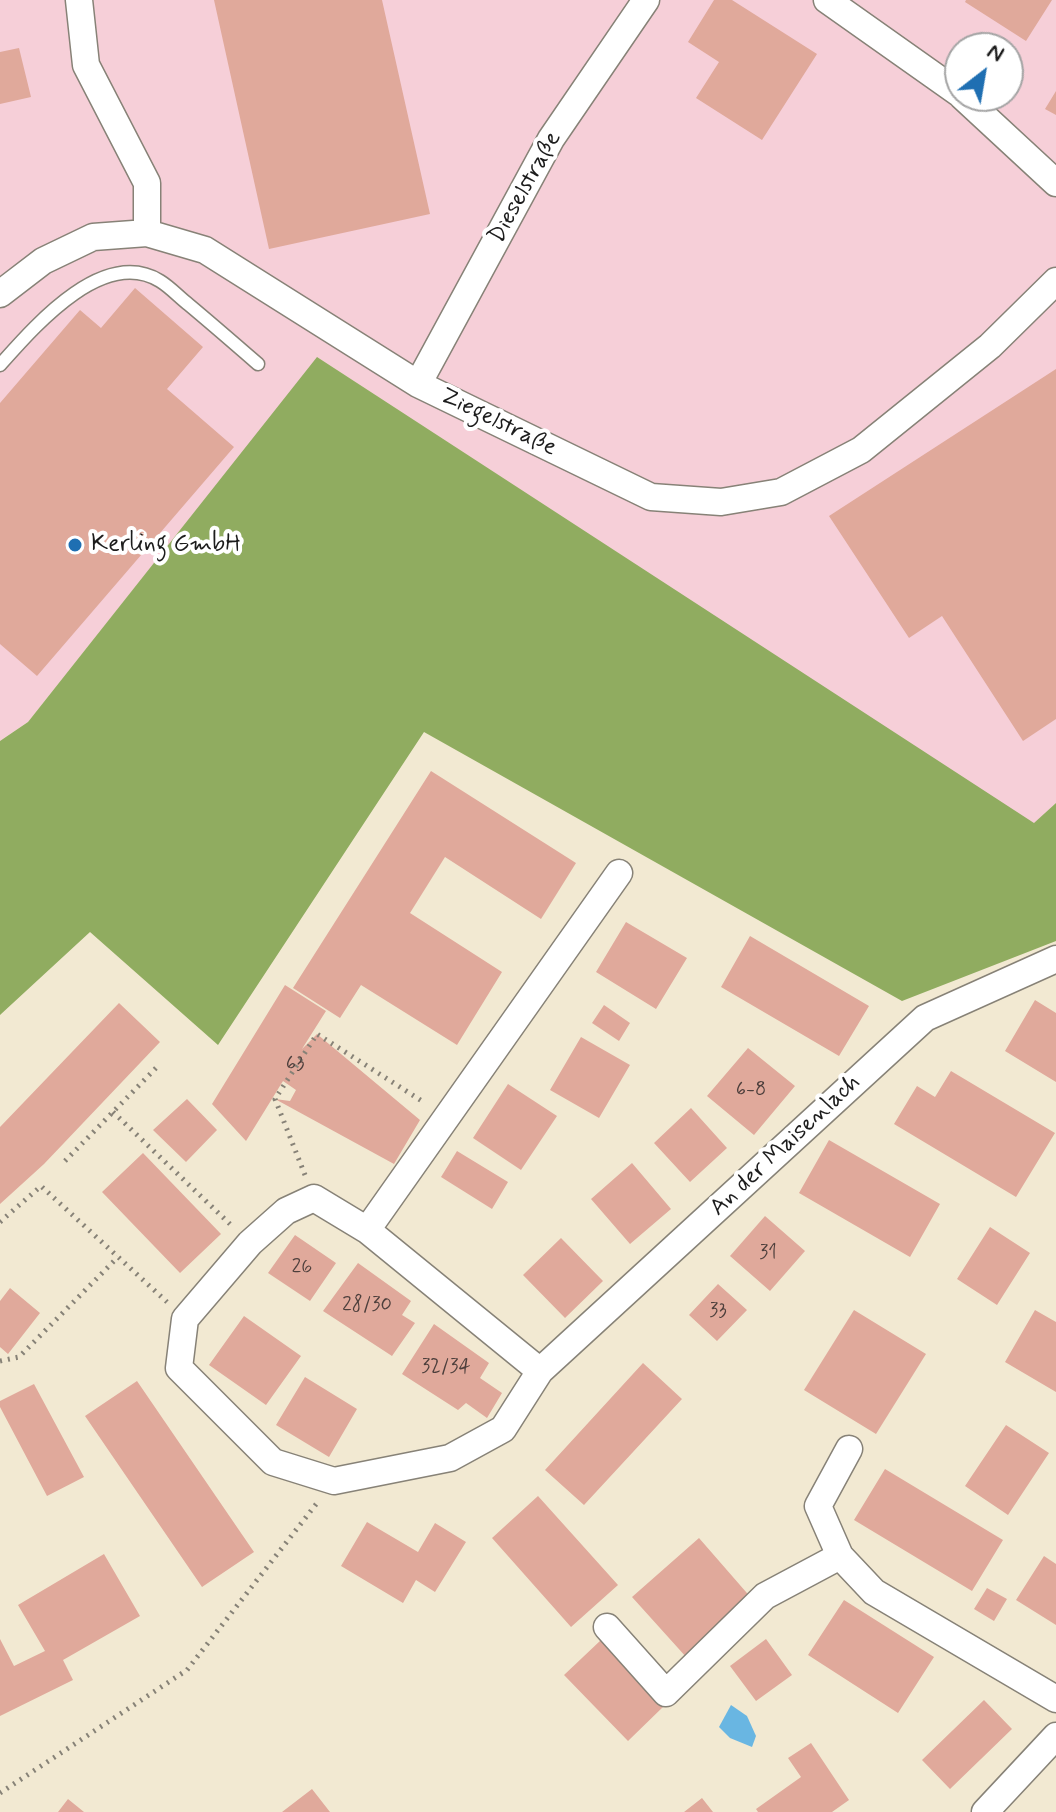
<!DOCTYPE html>
<meta charset="utf-8">
<style>
body{margin:0}
#map{position:relative;width:1056px;height:1812px;overflow:hidden;background:#f2e9d2;font-family:Mynerve,sans-serif}
canvas{display:block}
.north{position:absolute;left:944px;top:32px;width:80px;height:80px;box-sizing:border-box;background:#fff;border:2px solid #a4a4a4;border-radius:50%;rotate:31deg;font-size:22px;font-weight:700;line-height:32px;text-align:center;color:#1c1c1c}
.north::after{content:'';display:block;margin:auto;width:28px;height:36px;background:#1f6fb2;clip-path:polygon(50% 0,100% 100%,50% 72%,0 100%)}
</style>
<div id="map">
<canvas width="1056" height="1812"></canvas>
<div class="north">N</div>
</div>
<script>
const ctx = document.querySelector('canvas').getContext('2d');
ctx.lineJoin = 'round';
function fillPath(path, color) {
  ctx.fillStyle = color;
  ctx.fill(path, 'evenodd');
}
function stroke(path, color, width, dash) {
  ctx.strokeStyle = color;
  ctx.lineWidth = width;
  ctx.lineCap = dash ? 'butt' : 'round';
  ctx.setLineDash(dash || []);
  ctx.stroke(path);
}
function write(font, color, halo, rows, align = 'center') {
  ctx.font = font + ' Mynerve,sans-serif';
  ctx.lineWidth = 8;
  ctx.setLineDash([]);
  ctx.textBaseline = 'middle';
  ctx.strokeStyle = halo;
  ctx.fillStyle = color;
  for (const [text, x, y, turn = 0] of rows) {
    ctx.save();
    ctx.translate(x, y);
    ctx.rotate((+turn || 0) * Math.PI / 180);
    ctx.textAlign = isNaN(turn) ? turn : align;
    if (halo) ctx.strokeText(text, 0, 0);
    ctx.fillText(text, 0, 0);
    ctx.restore();
  }
}
fillPath(new Path2D(`
 M0 0H1056V803L1034 824 318 358 28 722 0 741ZM960 48H1008V96H960Z`), '#f6cfd8');
fillPath(new Path2D(`
 M317 357 1034 823 1056 803V941L902 1001 424 732 218 1045 90 932 0 1015V741L28 722Z`), '#90ac60');
fillPath(new Path2D(`
 M731 1705 747 1716 756 1736 752 1747 730 1738 719 1727Z`), '#69b6e2');
fillPath(new Path2D(`
 M214 0H382L430 214 269 249Z
 M714 0H732L817 54 762 140 696 98 719 62 688 42Z
 M966 0H1052L1026 41 965 2Z
 M19 48 31 97 0 104V52Z
 M1056 91V115L1045 109Z
 M135 288 203 347 167 389 234 447 37 676 0 644V403L80 310 101 328Z
 M1056 369V719L1023 741 942 616 909 638 829 516Z
 M431 771 576 863 541 919 445 857 410 913 502 972 457 1045 361 985 340 1018 293 988Z
 M626 922 687 958 656 1009 596 972Z
 M750 936 869 1006 839 1056 721 987Z
 M285 985 326 1011 302 1049 317 1034 420 1120 394 1164 275 1099 290 1101 296 1090 283 1081 246 1141 212 1104Z
 M1035 1000 1056 1013V1082L1005 1051Z
 M119 1003 160 1042 44 1164 0 1204V1127Z
 M604 1005 630 1023 619 1041 592 1023Z
 M581 1037 630 1065 599 1118 550 1090Z
 M748 1048 795 1086 754 1135 707 1096Z
 M951 1071 1055 1133 1016 1197 894 1124 917 1086 935 1097Z
 M508 1084 557 1116 521 1170 473 1138Z
 M187 1099 217 1130 186 1162 153 1130Z
 M691 1108 727 1148 690 1182 654 1143Z
 M829 1140 940 1204 910 1257 799 1193Z
 M457 1151 508 1182 492 1209 441 1177Z
 M143 1153 221 1234 180 1273 102 1192Z
 M632 1163 671 1209 630 1244 591 1199Z
 M765 1216 805 1251 770 1291 730 1256Z
 M990 1227 1030 1253 997 1305 957 1279Z
 M295 1235 336 1263 310 1301 268 1273Z
 M561 1238 603 1281 565 1318 523 1275Z
 M358 1263 411 1301 402 1315 415 1323 392 1356 323 1311Z
 M718 1284 747 1310 717 1341 689 1315Z
 M10 1288 40 1313 8 1354 0 1347V1301Z
 M854 1310 926 1354 876 1434 804 1390Z
 M1035 1310 1056 1322V1392L1005 1362Z
 M244 1316 301 1356 266 1405 209 1365Z
 M434 1324 489 1363 480 1378 502 1393 487 1418 466 1403 458 1410 402 1374Z
 M643 1363 682 1399 584 1505 545 1470Z
 M305 1377 357 1409 329 1457 276 1425Z
 M137 1381 254 1552 202 1587 85 1416Z
 M34 1384 84 1477 47 1496 0 1407V1401Z
 M1006 1425 1049 1453 1008 1515 965 1486Z
 M885 1469 1003 1540 972 1591 854 1520Z
 M538 1496 618 1585 571 1627 492 1538Z
 M367 1522 418 1552 435 1523 466 1542 435 1592 416 1580 403 1603 341 1566Z
 M699 1538 753 1600 687 1658 632 1597Z
 M104 1554 140 1616 63 1660 73 1680 0 1716V1639L14 1666 45 1651 18 1605Z
 M1044 1556 1056 1564V1625L1016 1600Z
 M987 1588 1007 1599 994 1621 974 1609Z
 M844 1600 934 1657 898 1713 808 1655Z
 M766 1639 792 1675 756 1701 730 1666Z
 M601 1640 664 1706 628 1741 564 1675Z
 M984 1700 1012 1729 950 1789 922 1760Z
 M811 1743 849 1800 832 1812H758L756 1809 801 1777 788 1758Z
 M312 1789 330 1812H282Z
 M702 1798 713 1812H684Z
 M68 1799 84 1812H58Z`), '#e0a99b');
const lane = new Path2D(`
 M0 365C34 327 103 246 160 281 170 287 179 297 188 304 212 324 235 344 258 364`);
const street = new Path2D(`
 M79 0 86 65 147 183V233L205 250 418 384 651 497 721 502 781 492 861 450 990 346 1056 281
 M827 0 960 94
 M962 96 1056 183
 M0 294 43 261 93 237 147 233
 M418 384 551 139 646 0
 M367 1230 619 873
 M540 1371 367 1230 314 1198 286 1211 250 1243 185 1319 179 1368 273 1462 334 1481 450 1458 503 1429 540 1371 925 1018 1056 959
 M849 1449 818 1506 840 1556 874 1592 1056 1699
 M607 1627 666 1693 765 1596 840 1556
 M985 1812 1056 1736`);
stroke(lane, '#878277', 15);
stroke(street, '#878277', 29);
stroke(new Path2D(`
 M113 1112 232 1226
 M65 1161 156 1068
 M305 1175 275 1099 317 1034 425 1103
 M0 1222 41 1186 167 1302
 M0 1361 19 1357 118 1257
 M0 1793 187 1670 317 1503`), '#878277', 5, [2, 6]);
stroke(lane, '#fff', 12);
stroke(street, '#fff', 26);
for (const [x, y, r, color] of [
 [75,545,8,"#1f6fb2"]
]) {
  const dot = new Path2D();
  dot.arc(x, y, r, 0, 2 * Math.PI);
  ctx.fillStyle = color;
  ctx.fill(dot);
  stroke(dot, '#fff', 3);
}
write('20px', '#4d3f3c', null, [
 ["63",295,1065],
 ["6-8",751,1091],
 ["31",768,1254],
 ["26",302,1268],
 ["28/30",367,1306],
 ["33",718,1312],
 ["32/34",446,1368]
]);
write('24px', '#1c1c1c', '#fff', [
 ["Dieselstraße",526,188,-61],
 ["Ziegelstraße",498,423,26],
 ["An der Maisenlach",786,1146,-43]
]);
write('24px', '#1c1c1c', '#fff', [
 ["Kerling GmbH",91,545]
], 'left');
</script>
